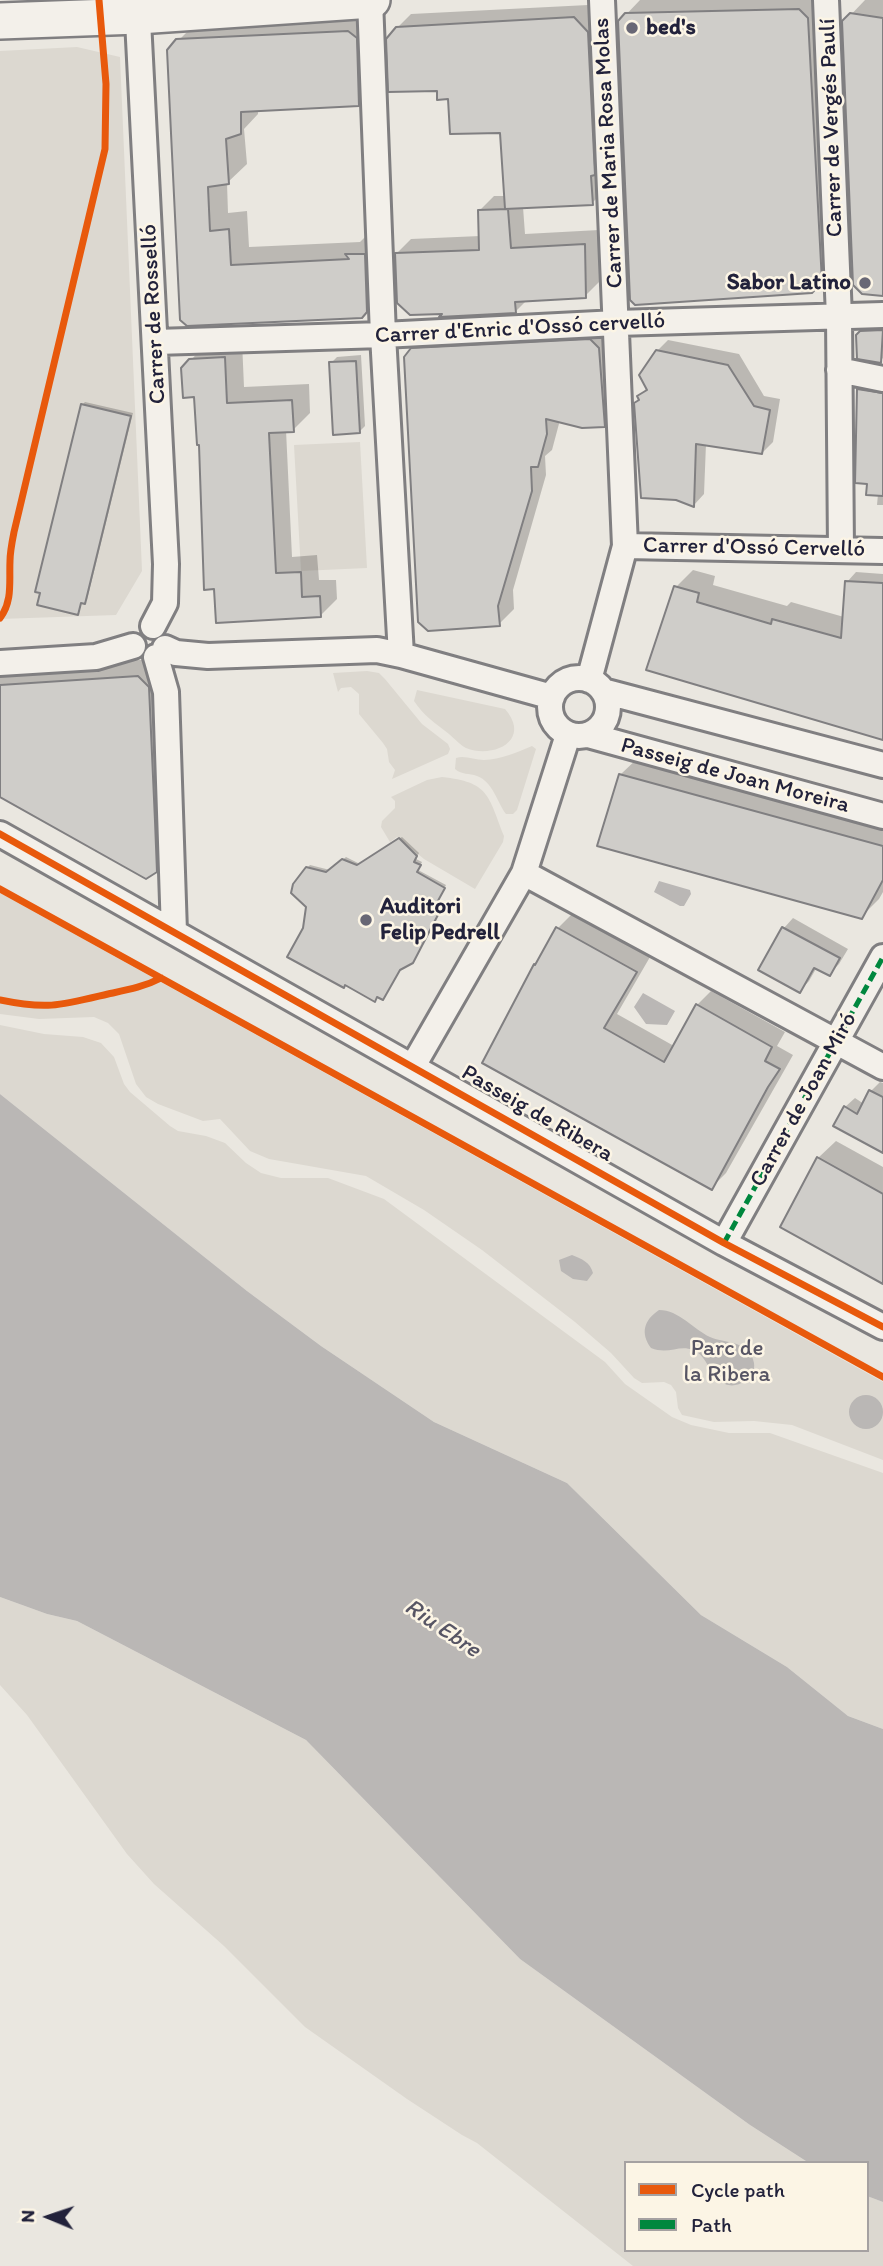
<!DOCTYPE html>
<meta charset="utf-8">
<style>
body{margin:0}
#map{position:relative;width:883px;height:2266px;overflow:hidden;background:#eae7e0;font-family:Itim,sans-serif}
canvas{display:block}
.legend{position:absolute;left:624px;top:2161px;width:245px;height:91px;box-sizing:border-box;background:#fcf5e5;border:2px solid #a5a1a1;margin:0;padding:9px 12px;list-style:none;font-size:21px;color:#22223b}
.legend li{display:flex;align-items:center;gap:14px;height:35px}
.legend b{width:35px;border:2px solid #a5a1a1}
.north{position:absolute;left:14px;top:2182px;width:70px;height:70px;-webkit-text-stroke:5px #fcf5e5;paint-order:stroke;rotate:272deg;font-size:19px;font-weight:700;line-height:28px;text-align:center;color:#22223b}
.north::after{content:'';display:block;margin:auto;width:24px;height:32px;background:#22223b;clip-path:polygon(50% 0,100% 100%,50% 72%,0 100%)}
</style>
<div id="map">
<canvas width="883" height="2266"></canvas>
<ul class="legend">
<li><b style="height:9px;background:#e8590c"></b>Cycle path</li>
<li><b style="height:9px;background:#00873e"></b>Path</li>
</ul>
<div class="north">N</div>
</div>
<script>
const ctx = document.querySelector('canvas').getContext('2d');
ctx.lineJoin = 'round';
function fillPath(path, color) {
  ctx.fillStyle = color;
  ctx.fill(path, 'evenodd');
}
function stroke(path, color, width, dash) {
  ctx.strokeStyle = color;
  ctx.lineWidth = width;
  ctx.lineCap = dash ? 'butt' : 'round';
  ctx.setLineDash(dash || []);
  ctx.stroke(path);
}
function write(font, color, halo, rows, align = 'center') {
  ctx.font = font + ' Itim,sans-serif';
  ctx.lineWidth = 5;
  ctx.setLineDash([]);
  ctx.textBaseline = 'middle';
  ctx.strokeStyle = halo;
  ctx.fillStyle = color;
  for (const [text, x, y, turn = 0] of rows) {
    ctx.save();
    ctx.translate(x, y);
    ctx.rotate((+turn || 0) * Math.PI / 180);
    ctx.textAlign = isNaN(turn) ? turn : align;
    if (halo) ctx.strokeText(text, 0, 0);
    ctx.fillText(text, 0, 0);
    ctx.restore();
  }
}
fillPath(new Path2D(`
 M77 47 120 57 142 571 116 615 0 619V51Z
 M360 442 367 568 301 571 294 445Z
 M367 671 379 673 385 679 422 724 448 744 450 749 448 754 392 779 395 770 389 762 387 749 383 743 359 714V694L351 687 341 688 338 692 333 673Z
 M417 690 505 709C532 740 494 759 466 748 460 745 455 739 449 734 435 723 424 716 414 701Z
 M532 746 536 749 517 810 513 814H506C497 802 493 782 477 776 469 773 462 775 455 769L456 758C465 755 474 760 484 760 501 759 516 753 532 746Z
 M442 777C489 782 488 795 504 836L503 842 475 889 424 859 397 837 390 842 381 827 382 821 395 808V801L391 797 427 780Z
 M0 893 883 1382V1460L792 1425 754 1421 714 1422 682 1415 678 1408 676 1392 671 1385 664 1382 642 1383 634 1378 611 1353 575 1322 482 1250 424 1210 366 1176 269 1159 250 1151 220 1119 203 1121 158 1104 146 1097 136 1084 119 1034 108 1023 94 1017 39 1019 0 1014Z
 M0 1025 44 1034 83 1037 101 1043 114 1057 124 1084 130 1092 170 1126 178 1131 206 1136 225 1143 246 1163 261 1173 281 1178H328L384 1199 605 1362 625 1384 672 1417 691 1425 729 1433H770L883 1473V1729L848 1716 787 1667 701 1615 567 1483 434 1422 321 1346 247 1291 0 1094Z
 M0 1597 47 1614 77 1621 306 1740 520 1959 750 2125 809 2163H626V2250H867V2196L883 2202V2266H633L477 2143 462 2135 407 2099 305 2027 224 1946 154 1884 127 1854 27 1715 0 1685Z`), '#dcd8d0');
fillPath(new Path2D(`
 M659 881 690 890 691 894 684 906H680L654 892Z
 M643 993 675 1011 667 1025 646 1024 634 1007Z
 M0 1094 247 1291 321 1346 434 1422 567 1483 701 1615 787 1667 848 1716 883 1729V2202L867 2196V2163H809L750 2125 520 1959 306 1740 77 1621 47 1614 0 1597Z
 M572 1255C582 1259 590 1262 593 1273L587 1281 573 1279 561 1271 559 1260Z
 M659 1310C679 1310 693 1329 710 1337 726 1344 750 1340 754 1363 755 1370 752 1377 745 1381 739 1385 732 1387 725 1384 709 1379 709 1356 693 1350 679 1344 669 1355 651 1348 640 1333 644 1320 659 1310Z
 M849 1412a17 17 0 1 1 34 0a17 17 0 1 1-34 0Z`), '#bab7b5');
fillPath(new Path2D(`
 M640 0H817L826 277 812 291 620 21Z
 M865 0H883V294L844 22Z
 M588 5 601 18 605 190 592 203 523 207 525 234 599 230 600 281 585 296 527 300 515 312H446L396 254 411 239 480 236 479 211 494 196H506L502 131 439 89 397 28 411 14Z
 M367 13 377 86 358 104 258 109V114L244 129 247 164 227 183 228 213 247 211 249 247 360 242 365 237 383 236 380 297 362 316 187 324 178 41 197 22Z
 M883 328V358L880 361 858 335 864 329Z
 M613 333 619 410 604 425 560 420 552 450 545 456 546 475 513 590 514 609 499 624 413 350 428 334Z
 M668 340 739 354 764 396 780 399 773 442 762 453 706 444 704 494 694 505 639 396 648 387 657 351Z
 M242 341 244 387 309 384 310 413 293 430H286L292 557 317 555 319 580H336L337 599 320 616 217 621 191 360 208 342Z
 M361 355 365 426 359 432 331 363 337 357Z
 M875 373 883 374V505H877L878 494 858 390Z
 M85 402 133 413 87 600 82 602 77 613 82 405Z
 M693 570 715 576 713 585 787 606 791 602 844 617 847 582 856 572 883 574V738L676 587Z
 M157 659 175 852 156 871 0 795V668Z
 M639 757 883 824V892L879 899 861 917 599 845 621 774Z
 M402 837 419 853 416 859 422 862 418 870 446 885 436 905 441 908 415 958 401 967 375 999 305 929 307 907 301 874 310 865 330 870 346 857 360 864Z
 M572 914 650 957 617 1014 674 1046 697 1005 711 991 785 1032 777 1046 793 1055 726 1173 712 1187 535 965 558 928Z
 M793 918 848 949 839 964 829 974 817 967 809 981 800 991 761 969 784 928Z
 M880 1082 883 1083V1151L845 1107 855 1098 864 1104 871 1091Z
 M836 1141 883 1167V1282L818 1158Z`), '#0003');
const building = new Path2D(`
 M799 9 808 18 822 282 812 293 635 305 630 300 618 21 625 13Z
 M850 13 883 18V296L862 294 853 285 842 21Z
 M574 17 588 32 595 175 591 176 593 205 505 209 500 133 450 134 448 99 437 100V91L388 92 386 39 396 27Z
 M348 31 357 38 359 106 241 112V134L226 139 229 184 208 187 210 231 229 229 231 265 349 259 345 254H365L367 312 362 318 187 326 180 320 167 50 176 39Z
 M508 209 511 248 585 244 586 298 515 302 516 313 439 317 442 314 410 315 397 303 395 253 479 250 478 210Z
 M883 330 881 363 857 359 856 335 860 331Z
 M590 339 599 348 605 427 582 428 546 419 547 434 538 467H531L532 491 498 606 500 626 428 631 418 622 404 357 411 348Z
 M656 350 728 365 754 406 770 410 762 454 696 444 694 507 676 500 641 498 634 403 639 400 637 396 647 390 639 375Z
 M225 357 227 403 292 400 294 432 269 433 276 573 301 572 302 597 320 596 321 617 216 623 214 589 204 590 199 445H197L194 397 183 398 181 368 189 359Z
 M356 361 360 433 333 435 329 362Z
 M857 389 883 393V496L866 495 867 484 855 483Z
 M81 404 131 416 85 604 81 603 78 615 37 605 40 593 35 592Z
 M845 581 883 583V740L646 670 674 586 699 593 697 602 771 624 772 619 841 638Z
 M138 676 149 687 155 821 157 872 146 879 0 797V685Z
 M619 774 883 846V880L862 919 597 846Z
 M399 838 417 856 414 862 421 865 417 872 445 888 434 908 440 911 413 963 400 970 383 1000 377 997 375 1002 345 985 344 988 287 957 303 928 306 907 291 893 293 884 306 867 326 872 342 859 357 865Z
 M556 927 637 972 604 1028 664 1062 696 1004 772 1047 765 1061 780 1069 768 1087 712 1190 482 1063 534 964 535 965Z
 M782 927 840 958 830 976 814 968 800 993 758 970Z
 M869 1090 883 1097V1153L833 1126 844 1106 857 1114Z
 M817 1157 883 1194V1284L780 1227Z`);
fillPath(building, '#cfcdc9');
stroke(building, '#807f81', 2);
const street = new Path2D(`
 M370 0 383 335 401 655
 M826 0 839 317 841 550
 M137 1 166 564 165 603 153 626
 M156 342 383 335 617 323 883 315
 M839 370 883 379
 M625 546 883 551
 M165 648 176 653 208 656 377 650 401 655 552 697
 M156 657 166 692 174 932
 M0 663 96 657 133 646
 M550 707a29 29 0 1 1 58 0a29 29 0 1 1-58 0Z
 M589 680 625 546 602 0
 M603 691 883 765
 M588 735 883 816
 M0 834 724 1243 883 1327
 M524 873 883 1067
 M413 1066 524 873 568 735
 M724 1243 883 957`);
const secondary = new Path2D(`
 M0 21 138 16 372 0`);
stroke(street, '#807f81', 30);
stroke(secondary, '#807f81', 40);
stroke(street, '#f3f0ea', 24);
stroke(secondary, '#f3f0ea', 35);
stroke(new Path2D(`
 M724 1243 883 957`), '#00873e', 5, [10, 5]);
stroke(new Path2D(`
 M0 618C13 601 9 581 10 561 10 552 12 542 14 532L105 149 106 84 99 0
 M0 834 724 1243 883 1327
 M0 889 883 1377
 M0 1000C48 1010 62 1005 108 994 127 990 144 987 161 978`), '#e8590c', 7);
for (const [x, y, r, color] of [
 [632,28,7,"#686775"],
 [865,283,7,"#686775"],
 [366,920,7,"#686775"]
]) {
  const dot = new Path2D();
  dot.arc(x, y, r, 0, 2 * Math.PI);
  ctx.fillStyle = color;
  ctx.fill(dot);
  stroke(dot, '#fcf5e5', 2.5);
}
write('bold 23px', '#22223b', '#fcf5e5', [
 ["bed's",646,28],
 ["Sabor Latino",851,283,"right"],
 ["Auditori",380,907],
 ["Felip Pedrell",380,933]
], 'left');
write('23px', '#22223b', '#fcf5e5', [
 ["Carrer de Vergés Paulí",832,128,-92],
 ["Carrer de Maria Rosa Molas",609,153,-93],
 ["Carrer de Rosselló",154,314,-93],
 ["Carrer d'Enric d'Ossó cervelló",520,329,-3],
 ["Carrer d'Ossó Cervelló",754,548,1],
 ["Passeig de Joan Moreira",735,776,15],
 ["Carrer de Joan Miró",804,1100,-61],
 ["Passeig de Ribera",537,1114,30]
]);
write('23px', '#575564', '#fcf5e5', [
 ["Parc de",727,1349],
 ["la Ribera",727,1375]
]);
write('italic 24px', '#575564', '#fcf5e5', [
 ["Riu Ebre",442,1629,34]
]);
</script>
